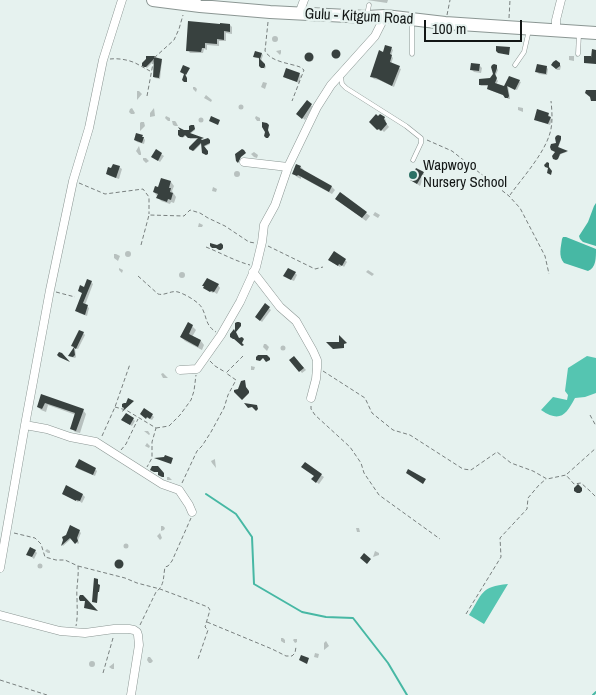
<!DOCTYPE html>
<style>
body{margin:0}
#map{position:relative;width:596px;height:695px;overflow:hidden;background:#e6f2ef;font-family:"Archivo Narrow",sans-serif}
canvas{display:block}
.scale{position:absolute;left:424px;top:20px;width:98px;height:22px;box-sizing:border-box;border:2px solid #121615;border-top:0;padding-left:6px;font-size:15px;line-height:18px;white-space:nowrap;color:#121615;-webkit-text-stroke:4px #e6f2ef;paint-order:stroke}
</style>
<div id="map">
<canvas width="596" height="695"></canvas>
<div class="scale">100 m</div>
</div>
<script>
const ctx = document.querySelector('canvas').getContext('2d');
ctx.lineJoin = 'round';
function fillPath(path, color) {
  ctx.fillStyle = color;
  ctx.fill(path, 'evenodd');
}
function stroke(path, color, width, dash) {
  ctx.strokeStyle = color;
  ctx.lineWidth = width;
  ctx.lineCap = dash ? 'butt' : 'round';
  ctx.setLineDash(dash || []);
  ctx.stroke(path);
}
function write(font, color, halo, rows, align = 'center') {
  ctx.font = font + ' "Archivo Narrow",sans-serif';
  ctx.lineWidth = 5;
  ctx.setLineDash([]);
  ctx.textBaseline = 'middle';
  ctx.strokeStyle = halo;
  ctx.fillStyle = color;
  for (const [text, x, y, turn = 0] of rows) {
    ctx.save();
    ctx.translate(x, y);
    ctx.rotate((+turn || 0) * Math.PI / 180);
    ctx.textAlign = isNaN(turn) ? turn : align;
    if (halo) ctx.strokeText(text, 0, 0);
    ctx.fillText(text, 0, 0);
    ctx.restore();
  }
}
fillPath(new Path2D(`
 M587 356 596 358V393L585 397 575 398C566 415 560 423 541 410L553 397 567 400 568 395 565 391 568 368Z
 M508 584 484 624 469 615C483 593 480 587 508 584Z`), '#55c5b1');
fillPath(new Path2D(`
 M596 203V246L583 242 580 239 579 236 588 222 594 206Z
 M563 237H566L596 249C596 258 596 268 588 271L564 263C558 256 561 247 562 239Z`), '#47b8a4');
fillPath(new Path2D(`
 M367 0H388L387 3Z
 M230 25 232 27V34L226 33V41H219V46L207 45V50L204 49 203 53H190L188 50Z
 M272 39a3 3 0 1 1 6 0a3 3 0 1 1-6 0Z
 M391 48 393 50 391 56 393 58 391 64 401 69 394 87 379 80 374 79 372 77 384 53Z
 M281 50V53L280 55 276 51Z
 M332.5 55a3.5 3.5 0 1 1 7 0a3.5 3.5 0 1 1-7 0Z
 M255 52 262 54 263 55 261 61 266 66 265 69 261 65 260 59 254 57Z
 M306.5 58a3.5 3.5 0 1 1 7 0a3.5 3.5 0 1 1-7 0Z
 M569 56H574V61L569 60Z
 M147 57H155L162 61 160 79 155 78 154 77 155 60 147 68 143 65Z
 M557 62 561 66 560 70H557L552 65Z
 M480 66 482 68 481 73 474 72 472 70Z
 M496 66 498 70 495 77 498 81 496 85 504 88 509 78 521 82 517 90 508 86 510 98V99H508L505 96 490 90 488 89 489 86H481L480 85 491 79Z
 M546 67 548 69 547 75 539 74 537 72Z
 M299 74 301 76 299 83 286 78 284 76Z
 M263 82 267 83 265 89 261 87Z
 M193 87H195L197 89 196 92 193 89Z
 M137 91H139L142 94 137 100Z
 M206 95 212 100 211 102 204 98Z
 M307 102 313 107 305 120 297 113Z
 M238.5 107a2.5 2.5 0 1 1 5 0a2.5 2.5 0 1 1-5 0Z
 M518 107 523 108V112L518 110Z
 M132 108 135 113 134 114H131L129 112 130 109Z
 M154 108 155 116 150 117V113Z
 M548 114 552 120 550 125 538 121 536 119Z
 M166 116 170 118V121H168L165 118Z
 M256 116 260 118V121H257L255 118Z
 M383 117 386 120 385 122 389 127 384 132 382 130 380 131 370 122Z
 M198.5 120a2.5 2.5 0 1 1 5 0a2.5 2.5 0 1 1-5 0Z
 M172 121H175L176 122 178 126H175L173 125Z
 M141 122H144L145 126 140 131V123Z
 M194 126 195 130 190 134 200 139 202 142 208 139 210 142V144L204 147 208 154 206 155 203 153 202 143 194 151 192 150 199 139H190L187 135 184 137 182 138 179 135 191 131Z
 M142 136 145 140 144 144 137 142 135 140Z
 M561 138V140L558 148 567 152 561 154 557 160 555 159 558 144Z
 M139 146 141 153V155H139L136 151Z
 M156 151 164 156 160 162 155 158Z
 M254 152 258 155 257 158 254 157 251 154Z
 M143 158H146L149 161 146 163 143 160Z
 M297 165 301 167 304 170 303 171 332 187 335 190 332 194 301 177V179L297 177 294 174Z
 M119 167 122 169 119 179 110 176 107 174Z
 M234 174a3 3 0 1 1 6 0a3 3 0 1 1-6 0Z
 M423 173 425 175 420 186 411 180Z
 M171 182 174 186 172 191 176 197 174 203 171 202 170 204 161 201 154 192Z
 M213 187 217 189 216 192 212 191Z
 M340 202 366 213 370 216 366 221Z
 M375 212 380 215 378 218 373 215Z
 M199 223 203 225 202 227H198Z
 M125 254a3 3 0 1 1 6 0a3 3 0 1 1-6 0Z
 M114 254H116L120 256 118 261 114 258Z
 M329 260H345L347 262 344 267 342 265 340 267Z
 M119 268 123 270 122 273 119 270Z
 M368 270 374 274 372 276 366 272Z
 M179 275a3 3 0 1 1 6 0a3 3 0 1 1-6 0Z
 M295 273 297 275 294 281 287 278Z
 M91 282 93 284 85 305 89 308 87 316 79 313 77 310 83 294 79 291 85 289Z
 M218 285 220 288 217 294 214 292 213 293 206 289Z
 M265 305 271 310 262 322 256 316Z
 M192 326 196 330 192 337 201 341 204 345 202 350 185 341 181 337Z
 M83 333 85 335 78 349 75 348 76 357 75 358 71 357 70 356 75 348 73 346Z
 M264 344H266L269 347 267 351 263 347Z
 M280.5 348a2.5 2.5 0 1 1 5 0a2.5 2.5 0 1 1-5 0Z
 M294 357 306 370 302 373 291 360Z
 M251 366 255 367 254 370H251Z
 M163 373 168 378H163L161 374Z
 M42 396 83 410 86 414 80 433 75 432 71 428 76 415 48 405 46 412 41 410 38 407Z
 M152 415 154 417 152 420 143 416Z
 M133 419 135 421 132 426 125 422Z
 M144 431H148L150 434 149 435Z
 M147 443 150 446 149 448 145 446Z
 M215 459V460L216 468 212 463 211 461Z
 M305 464 324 477 319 484 315 481V476Z
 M76 467 95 469 97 471 95 476 78 469Z
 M157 467 164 474V477H169L172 480H167V477H163L161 475 160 472H156L151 469Z
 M63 494 83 495 85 497 82 503 79 501 78 502Z
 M161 526H163L165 528 164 530 161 531Z
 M356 528H359L360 532H357Z
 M79 531 81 533 78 540 79 543 78 544 72 538 63 546 62 545 65 540Z
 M160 533 162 538 160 540 157 536Z
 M123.5 546a2.5 2.5 0 1 1 5 0a2.5 2.5 0 1 1-5 0Z
 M47 549 50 551V553H48L45 551Z
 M35 551 37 553 34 559 28 554Z
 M375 551 379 553V555L373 557Z
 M115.5 565a3.5 3.5 0 1 1 7 0a3.5 3.5 0 1 1-7 0Z
 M37.5 566a2.5 2.5 0 1 1 5 0a2.5 2.5 0 1 1-5 0Z
 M281 638H283L285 640V643H284L281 641Z
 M294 639H297V642L295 643 293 640Z
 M326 641 329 646 324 650V643Z
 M315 653 319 654 318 658 314 657Z
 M148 657H150L153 661 151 663H149L147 660Z
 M89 664a3 3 0 1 1 6 0a3 3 0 1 1-6 0Z
 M114 663V669H112L109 667Z`), '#0003');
stroke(new Path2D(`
 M206 494 236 514 252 537 254 584 302 612 326 617 353 618 388 663 407 695
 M593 695 596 692`), '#47b8a4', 2);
fillPath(new Path2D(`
 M188 21 220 24V23L230 24V32L224 31V40L217 39V44L205 43V48H202L201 52 186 51Z
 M385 45 392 47 390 54 392 55 390 62 400 66 392 86 376 78 370 77 379 50 383 52Z
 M496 46 510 47 509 55 498 53 496 51Z
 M592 49 596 50V64L584 63V56H591V58Z
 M331.5 54a4.5 4.5 0 1 1 9 0a4.5 4.5 0 1 1-9 0Z
 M255 51 262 53 260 59 265 64V66L264 68H261L259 66V58L253 57Z
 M304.5 57a4.5 4.5 0 1 1 9 0a4.5 4.5 0 1 1-9 0Z
 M146 56H156L154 57 162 59 159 78 153 77 154 59 146 67H144L142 66V63L146 59Z
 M556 60 560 63V66L556 69 551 65 553 62Z
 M471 63 480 64 479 71 470 70Z
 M494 64 497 65V68L495 74 497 78 495 83 504 86 509 76 520 80 515 90 507 86 509 96 508 98H505L503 95 487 89 488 85H479V79L490 78 493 74 491 67 492 65Z
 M537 64 547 66 546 74 535 72Z
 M183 65 190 68 186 75 185 74 187 78V82H184L182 80 184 74 180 72Z
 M286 68 300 73 297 82 283 77Z
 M586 90H596V101H591L590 97 585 93Z
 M307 100 312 104 302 119 296 114Z
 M537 109 549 113 548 116 551 117 548 124 534 120Z
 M376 114 378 116 380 114 385 117 384 119 387 124 381 131 379 129 377 130 369 122Z
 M211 116 220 120 218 125 209 121Z
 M262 122 267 123 269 125 268 130 270 135 268 138H266L264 136 265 132 262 127Z
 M191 125H194L195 129 190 133 204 138 201 139 202 140 208 138 210 140V143L204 146 208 151V154L206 155 202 153 201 143 193 151 189 149V147L198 138H188L185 135 183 137H180L178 135V130H180L178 127 184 130H189V126Z
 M136 133 143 135 142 137H144L142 143 134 140Z
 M558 135 561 136V139L558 147 568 151 560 154 558 159 556 160 553 159 552 156 555 152 551 150 550 147 551 144 556 143 555 138 556 136Z
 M156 149 162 153 158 161 151 157Z
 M242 149 244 150 246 153 241 157 238 163 236 161 235 154Z
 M547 162 549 163V167L552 171 551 175 547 173 548 168 545 167 544 165Z
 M113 164 120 166 116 178 106 174 108 167 111 168Z
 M296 164 301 166 300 168 332 186 329 192 298 175 297 176 292 174Z
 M416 168 424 172 417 184 410 180Z
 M161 178 171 181 169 188H171L170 192 173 193 171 200 168 199 167 202 156 198 158 194 153 192 155 186 158 187Z
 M340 192 367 212 362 218 335 199Z
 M210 243 217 245 221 243 223 245V248L221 250H219L216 248H212L210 246Z
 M334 251 346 259 342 266 339 264 338 266 328 260Z
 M288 268 296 272 291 280 283 276Z
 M207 278 219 284 214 292 211 291 210 292 203 288 204 286H202Z
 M87 279 92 281 83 303 88 305 85 315 75 311 82 293 78 291 80 285 84 287Z
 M265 303 270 307 260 321 255 317Z
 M188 322 193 325 189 334 201 340 198 347 180 337Z
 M237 322H239L241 323V326L236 332 239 338 242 337 244 339 242 343 244 345 242 346 234 339H233L230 337V334L234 329 235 331V323Z
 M79 330 84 332 76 349 74 348 75 355 73 357 68 356 74 347 71 346Z
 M339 335 347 343 344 344V348L333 349 326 342H339Z
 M59 352 62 353 70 362 59 357 57 355Z
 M258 355H267L270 358V360L266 362 263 358 260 361 256 360V357Z
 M294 356 304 368 299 372 289 360Z
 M245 380 246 387 249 391V393L242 400 234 392V390L238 389 241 381Z
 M41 394 84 409 76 431 70 429 75 413 45 403 42 409 37 407Z
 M128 398 134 401 122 412 124 408 122 407V404L124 403H126Z
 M244 403 257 405 258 409 256 411 252 407 248 408Z
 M144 408 153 414 150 419 147 417 146 419 140 414Z
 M126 413 134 418 130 425 121 420Z
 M165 455 173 458 171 464 154 458 164 457Z
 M79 459 96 468 93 475 75 467Z
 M305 462 322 474 316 483 311 479 314 476 301 467Z
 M152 466H158L164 473V477H162L158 475V472H154L150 470Z
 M408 469 426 479 423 484 406 473Z
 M578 484 582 488V491L580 493H577L574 491V488Z
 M66 485 83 494 80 501 76 500V501L62 494Z
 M70 525 80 530 77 538 78 541 75 544 70 538 61 546 63 540 62 537 66 535Z
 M30 547 36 550 32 557 26 555Z
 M364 553 371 559 367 564 360 558Z
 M114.5 564a4.5 4.5 0 1 1 9 0a4.5 4.5 0 1 1-9 0Z
 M94 578 98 579V584L100 585 99 592H98L97 603 92 602Z
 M80 595H83L98 611 84 608 85 601H80L79 599V597Z
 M301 655 309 658 307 664 299 660Z`), '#38413f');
const service = new Path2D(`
 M367 15 369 5
 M412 22V54
 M578 54 579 34
 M515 65 524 52 529 30
 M341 77 342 84 346 88 406 126 421 138V143L413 160`);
const minor = new Path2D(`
 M299 14 304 0
 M556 30V20L561 0
 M244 162 288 167
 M253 272 280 307 296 321 313 351 317 360V368L316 379 311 398
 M180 370 197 369 221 335 240 302 256 267 262 242 264 225 275 205 288 167 317 107 331 85 375 36 385 16
 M25 425 47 429 70 437 96 442 162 484 179 490 189 505 192 512
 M0 568 25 425 50 290 73 181 89 128 103 60 122 0
 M0 615 60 631 85 633 114 629H129L134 630 137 632 138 635 139 645 131 695`);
const primary = new Path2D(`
 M153 0 200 6 270 12 367 17 385 16 445 23 596 33`);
stroke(service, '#8b9693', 5);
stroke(minor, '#8b9693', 9);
stroke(primary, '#8b9693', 14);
stroke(new Path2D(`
 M447 15 450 0
 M509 18 510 0
 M268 22 265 51C271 62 289 63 300 67L304 70 292 101
 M110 59C119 58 131 60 139 65 143 67 146 69 150 71
 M147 96 154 58 174 40 179 29 183 15
 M427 140 452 151 509 196 520 208 545 256 549 274
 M79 183 105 194 143 189 149 197V214
 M510 195C523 177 544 154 550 133 553 123 552 111 551 101
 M141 245 149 215 184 216 190 210 200 213 208 218 225 226 249 242 255 243
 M268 246 315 269 323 267
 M206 247C221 253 235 261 250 265
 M138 276 158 294C165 296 171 290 178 292 185 294 199 302 202 308 207 317 205 325 216 332
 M56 292 75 297
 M210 361 215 366 225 372
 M323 371 365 398 372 413 393 430 410 435 463 469 471 470 497 452 511 463 533 471 547 479 566 475 574 484 581 483 590 491 596 497
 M311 406V409L315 415 350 447 361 463 364 473 379 495 440 539
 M115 407 126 410 156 428 152 442V458L147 467
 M590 415 596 426
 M156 428 169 426 180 415 191 400 194 391 196 375
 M102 436 115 407 130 364
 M121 450 126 444 138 419
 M567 474 596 448
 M182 483 197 451 202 446 211 432 224 408 228 395 236 380 226 373 243 356
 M14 533 35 538 41 544 45 557 56 560H65L78 566C79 577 76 588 77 598 77 608 78 616 76 626
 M78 566 125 578 137 583 160 589 208 607 210 610 205 627 208 630 198 659
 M466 614 501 557 500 538 527 509 528 498 539 485 546 479
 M207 622 272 649 286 656H292L295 653 296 647
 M140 625 156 592C165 585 163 577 165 567L168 566 172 561 191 518
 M103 673 113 638
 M0 680 47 695`), '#787f7e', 1, [4, 2.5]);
stroke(service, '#fff', 4);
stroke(minor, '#fff', 8);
stroke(primary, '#fff', 12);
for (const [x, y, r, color] of [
 [413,175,5,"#2c7165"]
]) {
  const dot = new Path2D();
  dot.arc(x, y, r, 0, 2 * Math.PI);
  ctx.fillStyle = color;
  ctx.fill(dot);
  stroke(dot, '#e6f2ef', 2);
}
write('15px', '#121615', '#e6f2ef', [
 ["Gulu - Kitgum Road",359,17,3]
]);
write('15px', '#121615', '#e6f2ef', [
 ["Wapwoyo",423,166],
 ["Nursery School",423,183]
], 'left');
</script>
